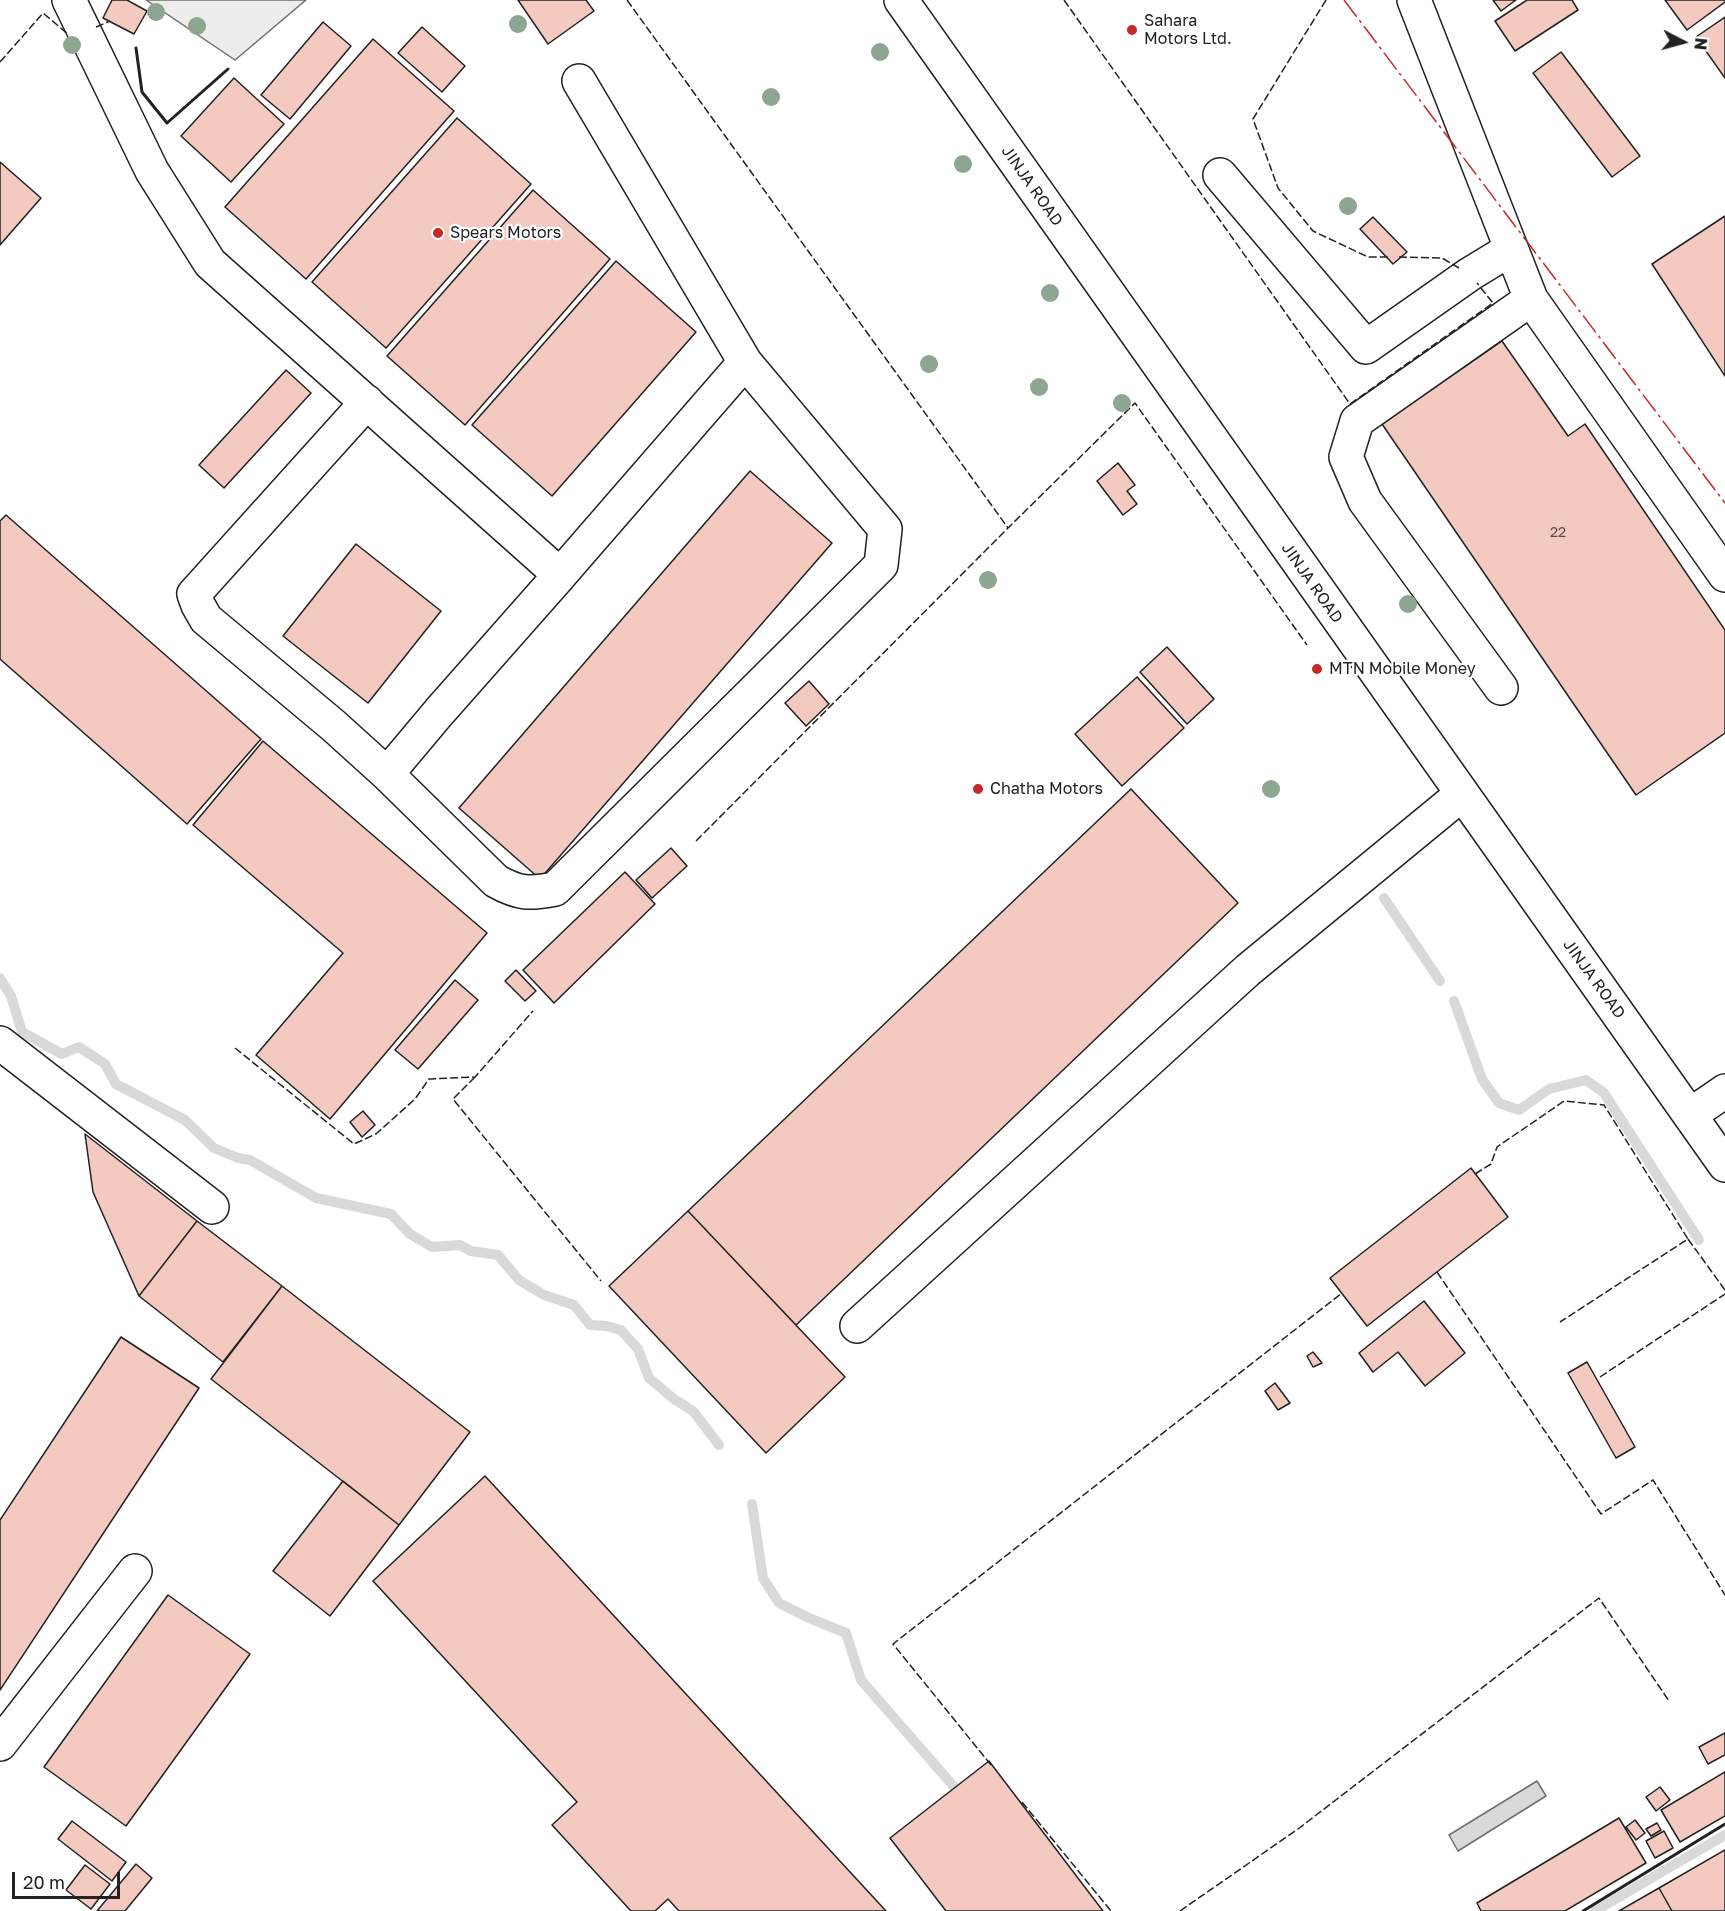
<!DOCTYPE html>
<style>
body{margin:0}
#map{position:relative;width:1725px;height:1911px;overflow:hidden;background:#fff;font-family:"Golos Text",sans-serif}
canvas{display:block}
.north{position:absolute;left:1653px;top:12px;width:60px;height:60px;-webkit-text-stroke:4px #fff;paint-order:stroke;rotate:96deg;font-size:16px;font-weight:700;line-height:24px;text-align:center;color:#222}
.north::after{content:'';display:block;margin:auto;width:21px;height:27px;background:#222;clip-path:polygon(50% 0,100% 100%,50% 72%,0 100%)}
.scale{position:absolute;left:12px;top:1872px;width:108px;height:27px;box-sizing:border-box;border:3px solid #222;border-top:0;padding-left:8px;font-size:18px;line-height:21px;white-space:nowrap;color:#222;-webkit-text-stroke:4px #fff;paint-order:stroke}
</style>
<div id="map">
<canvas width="1725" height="1911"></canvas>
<div class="north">N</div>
<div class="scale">20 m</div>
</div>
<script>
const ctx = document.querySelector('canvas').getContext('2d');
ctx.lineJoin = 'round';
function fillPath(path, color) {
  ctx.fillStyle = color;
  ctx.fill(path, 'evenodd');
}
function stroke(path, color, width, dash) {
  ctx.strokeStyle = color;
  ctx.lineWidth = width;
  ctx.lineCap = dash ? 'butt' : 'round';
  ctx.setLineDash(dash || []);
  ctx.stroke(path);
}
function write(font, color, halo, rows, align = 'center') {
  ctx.font = font + ' "Golos Text",sans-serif';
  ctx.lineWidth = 4.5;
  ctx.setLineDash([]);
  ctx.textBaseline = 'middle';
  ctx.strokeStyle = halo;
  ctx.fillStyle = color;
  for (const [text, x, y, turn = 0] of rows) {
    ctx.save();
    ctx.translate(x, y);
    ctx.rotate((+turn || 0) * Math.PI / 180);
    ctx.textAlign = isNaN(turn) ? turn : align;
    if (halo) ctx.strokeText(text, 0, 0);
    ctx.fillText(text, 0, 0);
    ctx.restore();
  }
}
const parking = new Path2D(`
 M146 0H306L235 60Z`);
fillPath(parking, '#ededed');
stroke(parking, '#6f6f6f', 1.5);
const water = new Path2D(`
 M1537 1781 1546 1796 1458 1851 1449 1835Z`);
fillPath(water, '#d9d9d9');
stroke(water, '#6f6f6f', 1.5);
stroke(new Path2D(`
 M1384 898 1440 981
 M0 978 11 996 22 1032 62 1054 79 1047 105 1064 116 1084 185 1120 214 1148 238 1158 250 1160 316 1198 391 1214 410 1234 432 1247 460 1245 471 1251 498 1255 519 1280 544 1295 574 1305 590 1325 607 1326 621 1330 638 1349 649 1378 674 1399 693 1411 719 1445
 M1454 1001 1482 1079 1499 1103 1519 1110 1549 1089 1586 1080 1604 1093 1699 1240
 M752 1504 763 1578 779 1603 809 1618 846 1633 861 1680 963 1797
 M1595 1911 1725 1835`), '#d9d9d9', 10);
const building = new Path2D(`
 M112 0H127L147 11 134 34 103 18Z
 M518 0H586L594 11 548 44Z
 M1493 0H1516L1501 11Z
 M1527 0H1572L1578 10 1515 51 1495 21Z
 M1665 0H1725V2L1687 30Z
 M1725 17V78L1696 37Z
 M323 22 351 46 290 119 261 95Z
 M422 27 465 66 442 92 398 53Z
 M373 39 454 111 306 279 225 207Z
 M1561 52 1640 156 1612 177 1533 73Z
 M234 78 284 124 231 182 181 136Z
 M457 118 531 184 386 348 312 282Z
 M0 162 41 198 0 245Z
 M533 190 610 259 465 425 387 356Z
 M1725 216V376L1652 264Z
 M1373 217 1407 252 1393 264 1360 229Z
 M616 261 696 332 552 496 472 425Z
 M1502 341 1568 436 1585 424 1725 630V733L1636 795 1382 424Z
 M286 370 311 393 224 488 199 465Z
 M1118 463 1135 485 1127 491 1137 504 1123 515 1097 481Z
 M750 471 832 543 540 879 459 808Z
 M6 515 261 739 187 824 0 659V521Z
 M356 544 441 611 368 703 283 636Z
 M1167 647 1214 699 1187 724 1140 672Z
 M1137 677 1184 728 1122 786 1075 734Z
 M809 681 829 704 806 726 785 703Z
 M263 741 487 933 330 1119 256 1055 343 953 193 825Z
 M1131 789 1238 903 796 1325 688 1211Z
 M671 848 687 866 652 898 636 880Z
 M625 872 655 904 554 1003 523 970Z
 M516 970 536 991 525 1001 505 981Z
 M455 980 478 1000 418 1069 395 1050Z
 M363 1111 375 1125 362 1137 350 1122Z
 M85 1134 197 1221 139 1296 93 1192Z
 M1471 1168 1508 1217 1367 1326 1330 1278Z
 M688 1211 845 1377 766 1453 609 1286Z
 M197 1221 282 1286 223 1362 139 1296Z
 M282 1286 470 1432 399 1525 211 1379Z
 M1424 1301 1465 1353 1425 1386 1398 1352 1373 1372 1359 1353Z
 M121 1337 199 1388 0 1690V1520Z
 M1313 1352 1322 1363 1313 1367 1307 1356Z
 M1587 1362 1635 1447 1616 1458 1568 1373Z
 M1275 1383 1290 1403 1278 1410 1265 1391Z
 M485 1476 886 1911H679L668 1899 655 1911H631L552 1825 577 1802 373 1581Z
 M343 1481 399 1525 330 1616 273 1571Z
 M168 1595 250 1654 126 1826 44 1767Z
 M1725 1733V1755L1708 1764 1699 1747Z
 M989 1761 1103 1911H946L890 1838Z
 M1725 1772V1816L1680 1842 1661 1810Z
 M1660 1787 1670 1800 1656 1811 1646 1797Z
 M1619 1818 1646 1863 1565 1911H1481L1477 1903Z
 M1635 1820 1645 1833 1636 1840 1626 1827Z
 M72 1821 126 1862 112 1881 58 1839Z
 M1657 1823 1661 1830 1651 1836 1646 1829Z
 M1664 1831 1673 1848 1655 1858 1646 1841Z
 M1725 1850V1911H1672L1659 1888Z
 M136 1864 152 1878 125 1911H97Z
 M85 1865 110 1884 91 1909 66 1890Z
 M1659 1888 1672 1911H1619Z`);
fillPath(building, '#f3c9c0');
stroke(building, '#222', 1.5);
const minor = new Path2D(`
 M69 0 152 171 210 263 560 575 745 362 579 81
 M1414 0 1531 299 1725 575
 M1220 175 1366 347 1470 274 1511 249
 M367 402 194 594 198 605 206 619 334 726 387 774
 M560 575 439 712 387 774 496 881C519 894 530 894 555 889L881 565 885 529 745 362
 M1501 688 1365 501 1346 457 1357 421 1531 299
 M0 1043 212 1207
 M1690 1115 1725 1091
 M857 1326 1248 970 1462 794
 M0 1744 135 1571`);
const highway = new Path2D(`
 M901 0 1725 1165`);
stroke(minor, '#222', 36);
stroke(highway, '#222', 36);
stroke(minor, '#fff', 33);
stroke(highway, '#fff', 33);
stroke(new Path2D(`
 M627 0 1008 528
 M1064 0 1350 404 1493 303 1477 283
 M1326 0 1253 119 1278 188 1313 231 1368 257H1390
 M96 27 110 21
 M0 62 43 13 69 35
 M1399 257 1442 258 1459 268
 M696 841 1008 528 1135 403 1307 645
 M235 1048 354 1144 376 1134 415 1099 429 1079 475 1077 533 1011
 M475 1077 453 1099 601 1281
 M1475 1174 1491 1164 1497 1147 1564 1101 1604 1105 1688 1239 1560 1322
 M1688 1239 1725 1290
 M1437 1272 1601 1514 1653 1480 1725 1595
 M1600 1377 1725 1294
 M991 1765 893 1644 1342 1293
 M1022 1802 1111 1911
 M1180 1911 1298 1829 1599 1598 1669 1701`), '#222', 1.5, [8, 3]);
stroke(new Path2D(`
 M136 48 142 92 167 123 228 69
 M1583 1911 1725 1824`), '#222', 3);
stroke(new Path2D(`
 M1344 0 1725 503`), '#c62828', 1.5, [21, 4.5, 3, 4.5]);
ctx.fillStyle = '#8da692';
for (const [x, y] of [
 [156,12],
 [518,24],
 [197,26],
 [72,45],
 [880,52],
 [771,97],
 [963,164],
 [1348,206],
 [1050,293],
 [929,364],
 [1039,387],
 [1122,403],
 [988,580],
 [1408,604],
 [1271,789]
]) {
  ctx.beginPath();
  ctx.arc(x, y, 9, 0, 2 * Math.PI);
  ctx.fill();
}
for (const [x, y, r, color] of [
 [1132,30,6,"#c62828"],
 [438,233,6,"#c62828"],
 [1317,669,6,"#c62828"],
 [978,789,6,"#c62828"]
]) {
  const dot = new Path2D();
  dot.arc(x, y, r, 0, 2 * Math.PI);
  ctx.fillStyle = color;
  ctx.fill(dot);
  stroke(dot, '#fff', 2);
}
write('14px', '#564c4a', null, [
 ["22",1558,533]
]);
write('16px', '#222', '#fff', [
 ["Sahara",1144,21],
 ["Motors Ltd.",1144,39],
 ["Spears Motors",450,233],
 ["MTN Mobile Money",1329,669],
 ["Chatha Motors",990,789]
], 'left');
write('16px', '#222', '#fff', [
 ["JINJA ROAD",1032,186,55],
 ["JINJA ROAD",1312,583,55],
 ["JINJA ROAD",1594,979,54]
]);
</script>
